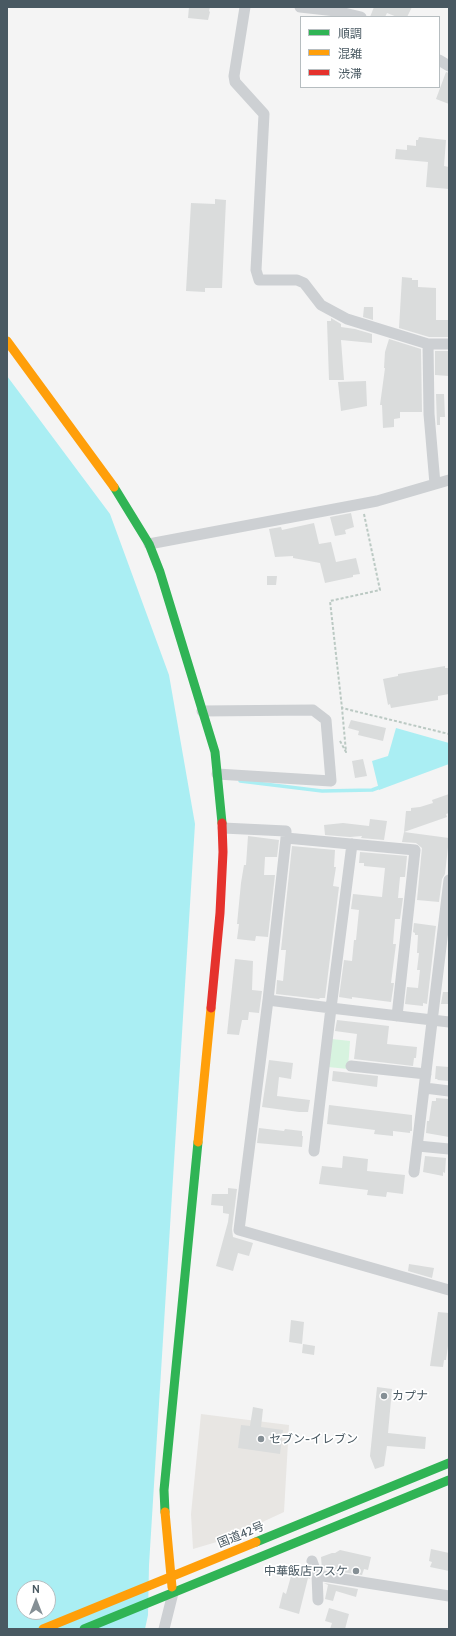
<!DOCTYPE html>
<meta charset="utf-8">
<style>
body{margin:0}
#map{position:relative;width:456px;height:1636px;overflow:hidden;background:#f4f4f4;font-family:Cabin,"Noto Sans JP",sans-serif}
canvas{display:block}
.frame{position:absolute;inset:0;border:8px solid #495962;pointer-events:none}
.legend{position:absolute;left:300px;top:16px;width:140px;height:72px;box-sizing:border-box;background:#fff;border:1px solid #b6bdc0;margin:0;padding:5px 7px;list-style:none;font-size:12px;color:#495962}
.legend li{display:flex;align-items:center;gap:8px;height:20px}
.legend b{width:20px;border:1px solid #b6bdc0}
.north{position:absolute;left:16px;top:1580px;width:40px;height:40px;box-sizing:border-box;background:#fff;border:1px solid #b6bdc0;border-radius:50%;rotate:0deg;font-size:11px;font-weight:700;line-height:16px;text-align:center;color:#495962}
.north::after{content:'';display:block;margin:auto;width:14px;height:18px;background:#858f95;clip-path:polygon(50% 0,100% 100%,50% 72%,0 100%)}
</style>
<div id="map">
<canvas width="456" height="1636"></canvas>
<div class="frame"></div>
<ul class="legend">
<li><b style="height:5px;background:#30b455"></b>順調</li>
<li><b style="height:5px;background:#ff9f0a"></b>混雑</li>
<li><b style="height:5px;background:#e5322d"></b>渋滞</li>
</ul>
<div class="north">N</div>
</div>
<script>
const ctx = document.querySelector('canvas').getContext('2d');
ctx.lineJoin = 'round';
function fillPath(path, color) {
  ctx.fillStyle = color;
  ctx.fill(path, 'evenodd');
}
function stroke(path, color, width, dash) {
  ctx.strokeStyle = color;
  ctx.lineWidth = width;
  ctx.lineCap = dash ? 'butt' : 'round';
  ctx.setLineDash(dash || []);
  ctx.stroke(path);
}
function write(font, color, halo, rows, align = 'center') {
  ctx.font = font + ' Cabin,"Noto Sans JP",sans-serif';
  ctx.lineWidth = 3.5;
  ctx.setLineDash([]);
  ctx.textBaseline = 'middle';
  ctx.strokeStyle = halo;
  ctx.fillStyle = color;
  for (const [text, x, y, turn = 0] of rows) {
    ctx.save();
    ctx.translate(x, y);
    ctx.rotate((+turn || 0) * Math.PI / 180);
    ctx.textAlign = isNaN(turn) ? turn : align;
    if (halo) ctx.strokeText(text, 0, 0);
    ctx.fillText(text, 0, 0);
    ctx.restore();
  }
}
fillPath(new Path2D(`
 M201 1414 289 1425 284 1512 256 1525 247 1533 193 1549 191 1514Z`), '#e8e6e3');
fillPath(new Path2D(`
 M332 1039 350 1041 348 1069 328 1067Z`), '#d7f3df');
fillPath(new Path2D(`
 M7 376 110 514 169 675 195 824 149 1565 148 1615 145 1629H7ZM24 1588H48V1612H24Z
 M396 728 449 743V764L379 790 372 761 388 756Z`), '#aaeef3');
stroke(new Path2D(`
 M240 781 322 791 372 790 383 786`), '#aaeef3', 3.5);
fillPath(new Path2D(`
 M189 7H210L209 11 210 12 208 20 188 18Z
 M374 7H412L407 17H397L387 13 385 17H370Z
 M446 72 449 73V104L436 99Z
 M419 137 446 140 444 166 449 167V189L426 187 428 162 395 159 396 149 407 150V145L416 146V140H418Z
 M215 199 226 200 222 288H205V292L186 291 191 203 215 204Z
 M402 277 412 278V280H418V287L436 288V320H449V337H429L399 328Z
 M364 307H373V320L363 317Z
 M331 318 341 324V327L355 329 372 334V343L341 340 344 380H329L327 321H331Z
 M389 339 421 349 422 412H400V418L394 419V427L383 428 382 405H380L385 368H384L385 352Z
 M435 351H449V376L435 375Z
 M366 381 367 406 341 411 338 382Z
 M436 394H444L445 417H440V425H437Z
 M351 513 354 527 345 530 346 534 335 536 330 517Z
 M314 523 319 544 331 542 336 562 356 558 360 574 353 575V577L325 583 320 563 293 558V556L275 557 269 529 281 527 282 530Z
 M267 576H277L276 585H267Z
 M445 666V668H449V694L438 696V700L391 708 390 704 388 705 383 679 398 676V674Z
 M351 720 386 728 383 741 358 735 359 731 348 728Z
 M363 759 367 776 355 778 352 761Z
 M449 794V813L446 814 447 817 404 832 406 811H411V808L420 807 433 803 432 800Z
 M370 819 387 821 384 840 361 838 362 836 350 837 325 835 324 825 343 823 369 826Z
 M404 832 449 838 445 874 442 879 439 902 417 900 422 848 416 843 402 842Z
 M248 836 279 840 277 857H265L264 875H275L268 937 256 936 255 941 237 939 239 924H237L241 883 244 865H246Z
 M292 846 335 850 334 867H336L333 886 339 887 325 998H320L319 999 276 994 277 980 283 981 286 950H281Z
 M360 852 407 856 405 877H400L398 898H403L400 919H395L393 944H396L391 983H394L391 1002 352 997V999L339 997 344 960 352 961 354 940H356L359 910 351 909 353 894 382 897 385 868 364 866V863H359Z
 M414 923 436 926 427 1004 423 1003V1006L405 1004 407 987 418 988 420 970H417L419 953H417L418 935H415V933L413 932Z
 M235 959 253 961 252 990 262 991 259 1013 249 1012 248 1020H242L239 1035 227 1034Z
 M443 992H449V1004H441Z
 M337 1020 389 1026 387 1044 417 1047 416 1058H414L413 1066 354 1059 357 1034 335 1031Z
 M269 1060 293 1063 291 1079 279 1077 277 1096 310 1100 308 1112H299L262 1107Z
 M436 1066 449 1067V1081L437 1080 438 1079H435Z
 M333 1071 378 1076 377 1087 332 1081Z
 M436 1098 449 1099V1137L426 1133 427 1121H429L432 1101H436Z
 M329 1105 412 1115V1131H410V1133L393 1131V1136L374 1134 375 1130 327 1124Z
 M259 1128 284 1131 285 1129 302 1131V1136H303L302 1147 257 1143Z
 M343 1156 368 1159 367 1171 405 1175 403 1194 387 1192 386 1197 367 1195 368 1190 319 1184 322 1166 342 1168Z
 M425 1156 446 1158 445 1173 443 1172V1176L423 1172Z
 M228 1188 237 1189 232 1229 233 1237 253 1243 249 1256 238 1253 233 1271 216 1266 228 1222 229 1214 223 1213V1206L211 1205 212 1194H228Z
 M409 1264 434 1268 432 1278 408 1271Z
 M438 1312 449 1313V1346H448L446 1360H444L443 1367 430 1366Z
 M291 1320 304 1322 302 1344 289 1342Z
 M303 1344 315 1346 314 1355 302 1353Z
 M377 1387 392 1389 388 1433 426 1437 425 1449 387 1446 384 1466 375 1469 370 1456Z
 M253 1407 263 1409 261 1427 283 1430 280 1454 238 1448 241 1425 250 1426Z
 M431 1549 449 1553V1571L430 1567 432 1562 429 1561Z
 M340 1550 371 1557 368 1570 364 1569 362 1575 322 1569 321 1557 332 1553H335Z
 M300 1566 307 1568 310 1579 308 1578 299 1614 279 1608 283 1592 286 1594 293 1569Z
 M324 1583 358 1589 356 1597 336 1591 333 1601 325 1599 328 1585Z
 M329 1608 349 1614 345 1629H330L332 1623 325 1621Z`), '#dadcdc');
stroke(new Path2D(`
 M364 514 380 590 330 601 342 708 449 734
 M340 741 346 752 342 708`), '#bbc9c3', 2, [3, 2]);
stroke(new Path2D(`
 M245 7 234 76 235 82 264 114 256 270 259 280H297L304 283 321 305 347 319 428 344H449
 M300 7 336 11 361 17
 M439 60 449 66
 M428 344 429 414 435 484
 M149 544 377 501 449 480
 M202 711 313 710 326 720 331 781 217 774
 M223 828 286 831V838L415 850 397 1016
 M286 838 268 1000 331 1008 314 1151
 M352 844 331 1008 449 1022
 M268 1000 239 1230 449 1290
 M351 1066 426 1074
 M425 1088 449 1091
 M418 1146 449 1149
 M414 1172 449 880
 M312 1561 317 1575 449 1596
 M317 1575 318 1600
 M164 1629 173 1593`), '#cdd0d3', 11);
stroke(new Path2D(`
 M114 487 149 544 160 572 215 752 222 823
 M165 1512 164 1490 198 1142
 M256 1542 449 1463
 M84 1629 449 1480`), '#30b455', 9);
stroke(new Path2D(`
 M7 341 114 487
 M198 1142 211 1008
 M165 1512 172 1587
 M43 1629 256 1542`), '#ff9f0a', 9);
stroke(new Path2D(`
 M211 1008 220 913 223 852 222 823`), '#e5322d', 9);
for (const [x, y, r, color] of [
 [384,1396,4,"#858f95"],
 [261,1439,4,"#858f95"],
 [356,1571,4,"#858f95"]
]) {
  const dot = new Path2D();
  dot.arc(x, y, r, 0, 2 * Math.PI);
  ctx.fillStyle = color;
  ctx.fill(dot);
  stroke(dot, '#fff', 1.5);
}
write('12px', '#495962', '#fff', [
 ["カプナ",392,1396],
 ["セブン-イレブン",269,1439],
 ["中華飯店ワスケ",348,1571,"right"]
], 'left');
write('12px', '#495962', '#fff', [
 ["国道42号",241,1535,-22]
]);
</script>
